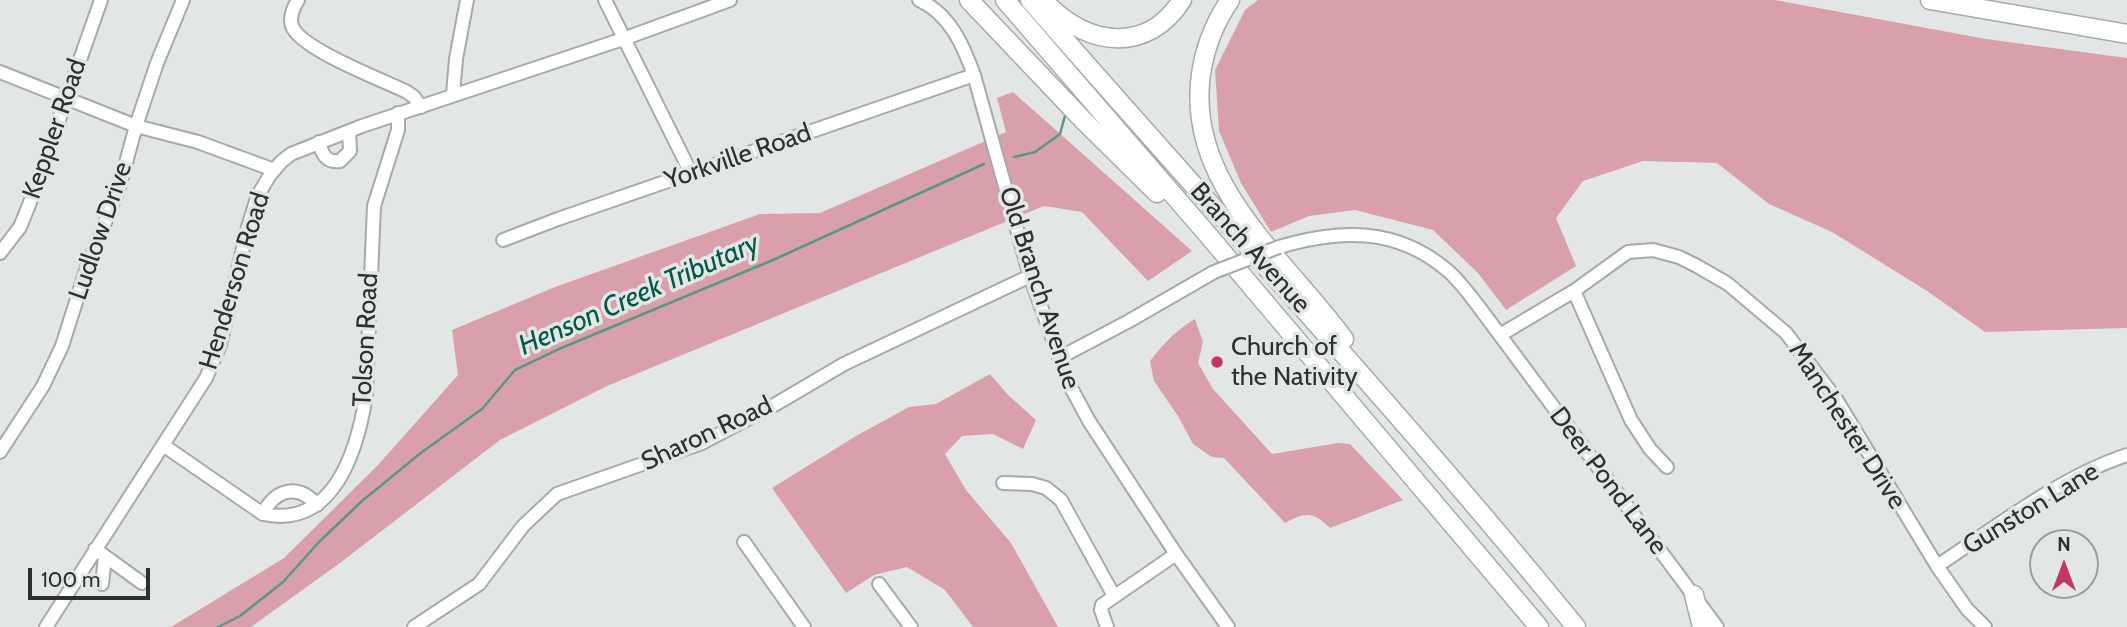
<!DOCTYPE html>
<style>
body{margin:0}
#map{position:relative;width:2127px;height:627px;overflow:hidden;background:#e2e7e5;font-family:Cabin,sans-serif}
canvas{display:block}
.north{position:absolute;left:2029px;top:529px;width:70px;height:70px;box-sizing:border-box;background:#e2e7e5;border:2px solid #9a9d9c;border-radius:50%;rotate:0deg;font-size:19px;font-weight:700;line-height:28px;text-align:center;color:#2e2f2f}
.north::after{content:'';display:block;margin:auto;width:24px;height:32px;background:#c23564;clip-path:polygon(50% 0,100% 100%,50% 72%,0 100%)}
.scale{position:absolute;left:28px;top:568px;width:122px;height:32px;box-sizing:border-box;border:4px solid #2e2f2f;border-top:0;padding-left:9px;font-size:21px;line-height:24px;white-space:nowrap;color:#2e2f2f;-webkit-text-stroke:5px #e2e7e5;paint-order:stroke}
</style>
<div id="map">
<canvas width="2127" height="627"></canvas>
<div class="north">N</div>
<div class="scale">100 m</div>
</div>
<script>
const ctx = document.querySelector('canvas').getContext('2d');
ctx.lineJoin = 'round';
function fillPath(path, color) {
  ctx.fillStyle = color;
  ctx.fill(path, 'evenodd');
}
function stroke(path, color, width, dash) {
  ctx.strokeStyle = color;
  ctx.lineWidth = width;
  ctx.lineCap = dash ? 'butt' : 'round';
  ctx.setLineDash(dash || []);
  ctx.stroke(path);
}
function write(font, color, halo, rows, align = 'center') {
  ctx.font = font + ' Cabin,sans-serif';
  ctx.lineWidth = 7;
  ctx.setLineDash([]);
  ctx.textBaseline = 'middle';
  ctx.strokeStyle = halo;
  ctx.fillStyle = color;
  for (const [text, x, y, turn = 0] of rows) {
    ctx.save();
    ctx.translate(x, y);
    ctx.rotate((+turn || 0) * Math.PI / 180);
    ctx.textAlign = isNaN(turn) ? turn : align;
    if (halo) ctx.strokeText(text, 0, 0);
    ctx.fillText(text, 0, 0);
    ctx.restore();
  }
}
fillPath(new Path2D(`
 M1258 0H1775L1986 39 2127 58V328L1985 332 1927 291 1832 232 1769 204 1717 163 1643 161 1583 181 1556 218 1576 266 1506 310 1478 273 1433 230 1355 210 1309 216 1271 232 1241 183 1219 131 1215 70 1245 10Z
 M1013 92 1192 251 1148 281 1082 212 1044 206 607 386 500 440 340 563 251 627H171L284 558 378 465 458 375 452 330 555 287 760 214 820 213 1006 132 997 98Z
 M1195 319 1203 342 1198 363 1213 389 1272 454 1338 443 1350 444 1403 500 1330 528C1313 511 1305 512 1285 523L1224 458 1212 457 1193 444 1178 416 1154 381 1150 361C1163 344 1177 329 1195 319Z
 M990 374 1008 395 1036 420 1023 449 993 434 962 436 945 454 966 490 1011 543 1058 627H973L945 590 907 567 874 575 846 593 772 488 856 436 909 407 936 404Z`), '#d9a0ac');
stroke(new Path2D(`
 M1014 157 1035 152 1060 134 1066 112
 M218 627 240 616 283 582 319 542 362 501 422 452 482 409 515 370 559 349 773 260 984 164`), '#5a9886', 2.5);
const minor = new Path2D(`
 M298 0C293 8 289 17 292 26 300 49 383 80 407 92L414 97 421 107
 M605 0 691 173
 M919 0C950 14 963 45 974 75L1030 276 1069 384 1089 421 1176 554 1228 627
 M0 72 136 126 198 142 274 170
 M453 94 456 59 467 0
 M319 142C322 154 326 163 340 161L350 151 349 131
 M503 240 558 219 974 75
 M1279 247C1340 229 1396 227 1447 270 1459 280 1469 294 1479 307L1717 627
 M0 253 20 227 29 205 101 0
 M1574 291 1631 420 1650 449 1667 467
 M1500 335 1574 291 1628 252 1653 250 1679 257 1697 266 1728 284 1786 333 1836 399 1937 566 1967 609 1985 627
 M1059 358 1129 321 1214 272
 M163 445 263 514C334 529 357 451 366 396L374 206 398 130V113
 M0 452 43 386 62 346 88 264 119 188 136 126 157 63 183 0
 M1003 483 1032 484 1046 488 1061 500 1114 596
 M263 514C275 489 298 483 317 505
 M744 542 804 627
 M95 549 142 583
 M1937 566C1995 528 2060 477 2127 455
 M102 584 105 557
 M879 584 911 627
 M46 627 206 378 220 345 248 227 258 195 270 175 281 162 291 154 362 126 623 39 730 0
 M414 627 479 584 523 526 557 494 702 443 776 404 844 364 1030 276
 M1107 627 1101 610 1102 605 1176 554`);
const highway = new Path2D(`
 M969 0 1083 120 1157 193
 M1005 0 1208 235 1539 627
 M1030 0C1212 209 1401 412 1576 627
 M1230 0C1215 22 1205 47 1201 74 1185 185 1287 260 1344 339
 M1930 0 2127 34
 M1049 6C1090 47 1148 53 1182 0
 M1694 595 1702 627`);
stroke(minor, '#a6aaa9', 16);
stroke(highway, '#a6aaa9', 21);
stroke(minor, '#fff', 12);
stroke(highway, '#fff', 18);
const minorBridge = new Path2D(`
 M1214 272 1279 247`);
stroke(minorBridge, '#a6aaa9', 16, []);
stroke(minorBridge, '#fff', 12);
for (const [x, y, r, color] of [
 [1217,362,7,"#c23564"]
]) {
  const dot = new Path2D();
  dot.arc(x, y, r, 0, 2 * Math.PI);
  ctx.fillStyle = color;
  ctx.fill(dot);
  stroke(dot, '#e2e7e5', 2.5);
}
write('26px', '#2e2f2f', '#e2e7e5', [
 ["Keppler Road",55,129,-71],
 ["Yorkville Road",738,157,-19],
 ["Ludlow Drive",101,231,-71],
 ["Branch Avenue",1250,248,48],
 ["Henderson Road",235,281,-73],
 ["Old Branch Avenue",1039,288,72],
 ["Tolson Road",366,340,-87],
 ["Manchester Drive",1847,426,57],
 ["Sharon Road",707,434,-25],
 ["Deer Pond Lane",1608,481,53],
 ["Gunston Lane",2031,509,-31]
]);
write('26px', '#2e2f2f', '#e2e7e5', [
 ["Church of",1231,347],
 ["the Nativity",1231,377]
], 'left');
write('italic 28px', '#005947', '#e2e7e5', [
 ["Henson Creek Tributary",639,295,-24]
]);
</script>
